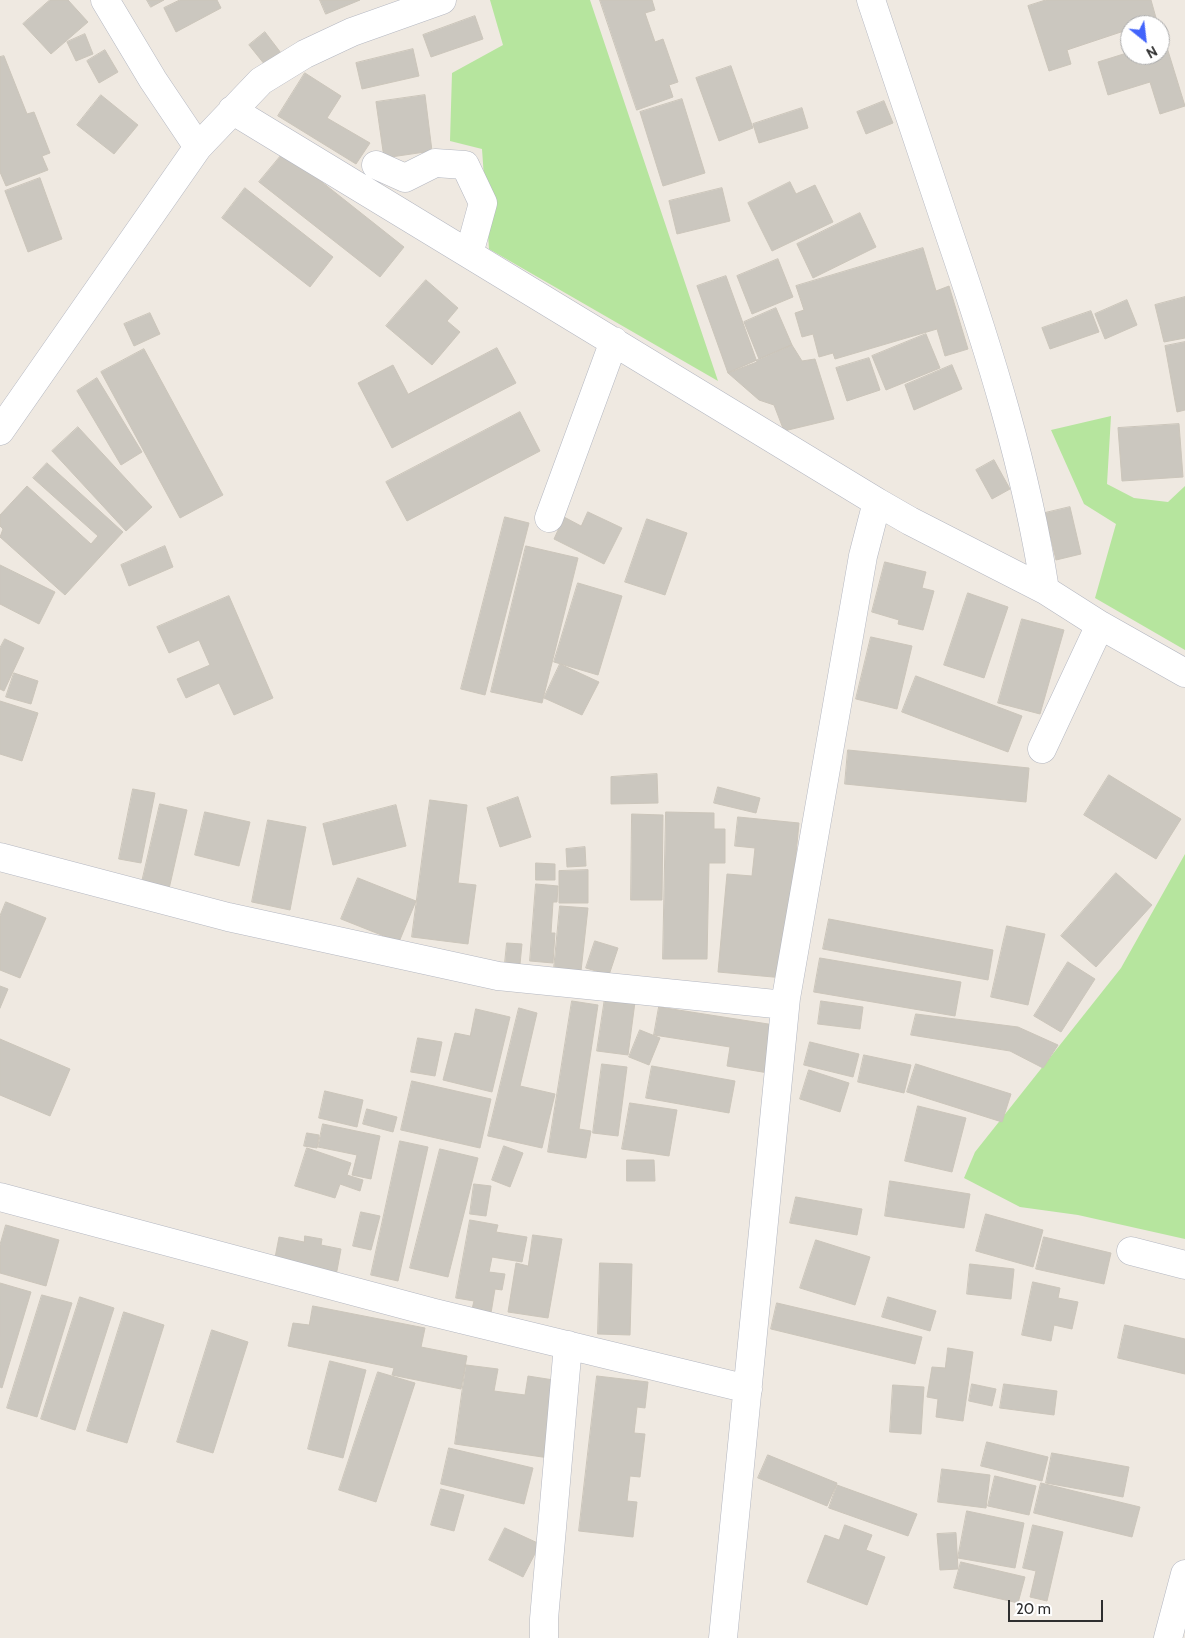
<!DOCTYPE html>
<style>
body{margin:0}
#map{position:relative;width:1185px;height:1638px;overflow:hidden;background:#efe9e1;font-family:Cabin,sans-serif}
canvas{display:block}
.north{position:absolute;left:1120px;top:15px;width:50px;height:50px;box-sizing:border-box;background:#fff;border:1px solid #ababab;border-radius:50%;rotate:151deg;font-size:14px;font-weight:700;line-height:20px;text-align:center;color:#2e2e2e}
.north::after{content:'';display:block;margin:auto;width:18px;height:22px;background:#4264fb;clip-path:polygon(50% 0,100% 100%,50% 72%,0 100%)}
.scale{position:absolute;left:1008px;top:1600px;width:95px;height:22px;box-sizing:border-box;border:2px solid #2e2e2e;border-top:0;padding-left:6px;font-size:15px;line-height:18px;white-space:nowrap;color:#2e2e2e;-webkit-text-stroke:4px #fff;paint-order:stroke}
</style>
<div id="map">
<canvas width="1185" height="1638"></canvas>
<div class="north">N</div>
<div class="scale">20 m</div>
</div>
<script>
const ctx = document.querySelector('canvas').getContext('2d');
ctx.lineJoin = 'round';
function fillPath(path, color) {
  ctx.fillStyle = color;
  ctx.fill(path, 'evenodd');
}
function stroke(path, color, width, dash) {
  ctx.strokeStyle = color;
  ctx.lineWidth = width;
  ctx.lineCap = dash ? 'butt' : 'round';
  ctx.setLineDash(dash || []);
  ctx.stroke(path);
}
fillPath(new Path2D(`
 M490 0H590L718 381 489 249 482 149 450 141 452 73 503 45Z
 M1111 416 1107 484 1134 498 1168 502 1185 486V650L1095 598 1116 524 1084 504 1051 430Z
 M1185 854V1239L1078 1215 1020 1207 964 1178 975 1152 1121 968Z`), '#b6e59e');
const building = new Path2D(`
 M50 0H68L88 22 51 54 23 24Z
 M147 0H164L151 7Z
 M180 0H217L221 8 176 32 164 8Z
 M320 0H360L326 14Z
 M600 0H652L655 10 645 13 655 42 663 39 678 82 669 85 673 97 637 110Z
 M1046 0H1151L1158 25H1130V37L1123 39 1121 32 1067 50 1071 64 1049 71 1028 6Z
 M475 16 483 39 431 57 423 35Z
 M265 32 281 53 265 65 249 45Z
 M85 34 93 54 76 61 67 42Z
 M1165 41 1185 106 1160 114 1150 82 1108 95 1098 62 1130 52V55H1160V42Z
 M413 49 419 76 362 89 356 63Z
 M105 50 118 72 99 83 87 61Z
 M4 56 27 114 34 112 50 153 42 156 48 170 6 186 0 172V57Z
 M731 66 753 128 719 141 696 78Z
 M305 73 341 96 327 118 370 143 356 164 278 116Z
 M101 95 138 125 114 154 77 125Z
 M425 95 432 151 384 158 376 102Z
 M682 99 705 173 663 186 640 112Z
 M884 101 893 123 866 134 857 112Z
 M802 108 808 128 759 143 753 124Z
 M284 152 404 247 380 277 259 182Z
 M40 178 62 239 28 252 5 191Z
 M790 182 796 194 815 185 833 222 772 251 748 203Z
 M245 188 333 257 310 287 222 218Z
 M722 188 730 221 677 234 669 201Z
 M860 213 876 247 813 278 797 244Z
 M923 248 936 291 949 286 968 349 945 356 937 329 835 359 833 353 819 357 813 334 802 337 795 313 804 310 796 286Z
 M778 259 793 297 752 314 737 276Z
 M726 276 757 362 728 373 697 286Z
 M426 280 458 308 447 321 460 332 432 365 386 326Z
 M1185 297V338L1164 342 1155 305Z
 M1127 300 1137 325 1105 339 1095 314Z
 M776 308 792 345 759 359 744 322Z
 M1091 311 1099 332 1050 349 1042 328Z
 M150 313 160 334 134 346 124 324Z
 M926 334 940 368 886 390 872 356Z
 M1185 342V410L1177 412 1165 346Z
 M792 345 802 361 815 359 834 419 784 431 774 405 759 400 728 373Z
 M497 348 516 383 392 448 358 383 393 365 408 394Z
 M144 349 223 495 180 518 101 372Z
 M869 358 880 390 847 401 836 368Z
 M952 365 962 389 914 410 905 385Z
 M97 378 142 452 121 465 77 391Z
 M520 412 540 451 407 521 386 482Z
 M1179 424 1183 477 1122 481 1118 428Z
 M78 427 152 507 126 531 52 451Z
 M994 460 1010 489 992 499 976 470Z
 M47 463 123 532 65 595 0 537 3 529 0 526V515L27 486 91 544 98 536 33 478Z
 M1070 507 1081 554 1056 560 1045 513Z
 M588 512 622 528 604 564 554 539 564 517 581 526Z
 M505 517 529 523 485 695 461 689Z
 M647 519 687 533 665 595 625 582Z
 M165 546 173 567 129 586 121 565Z
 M526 546 578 558 542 703 491 692Z
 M885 562 926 572 922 588 934 591 923 630 898 624 899 620 872 612Z
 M0 565 55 592 39 624 0 604Z
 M578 583 622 596 598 675 554 662Z
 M968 593 1008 607 984 678 944 665Z
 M229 596 273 698 234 715 219 683 186 698 177 679 210 665 199 640 169 653 157 627Z
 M1022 619 1064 630 1040 714 998 703Z
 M871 637 912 646 897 709 856 699Z
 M5 639 24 648 4 691 0 689V648Z
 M560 664 599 682 582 715 544 698Z
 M14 673 38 681 31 704 6 697Z
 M916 676 1022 716 1008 752 902 712Z
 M0 701 38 713 22 761 0 754Z
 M848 750 1029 768 1026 802 845 784Z
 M657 774 658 803 611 804V777Z
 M1109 775 1181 819 1156 859 1084 815Z
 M718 787 760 798 756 813 714 803Z
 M133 789 155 793 141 863 119 859Z
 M518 797 531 837 500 847 487 808Z
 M430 800 467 805 458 883 476 885 468 944 412 937Z
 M160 804 187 810 169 889 142 882Z
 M396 805 406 846 333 865 323 824Z
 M205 812 250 822 239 866 195 855Z
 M666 812 714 813V829H725V863H709L707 959H663Z
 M632 814 663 815 662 900H631Z
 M738 817 799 823 784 978 718 972 727 874 752 876 755 848 735 846Z
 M268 820 306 827 290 910 252 902Z
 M585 847 586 866 567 867 566 849Z
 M536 863 555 864V880H536Z
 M588 870V903H559V871Z
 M1116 873 1152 905 1096 967 1061 936Z
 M358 878 416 901 399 942 341 919Z
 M536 884 558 886 557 902H553L551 933H555L553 963 530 961Z
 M6 902 46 918 20 978 0 970V916Z
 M560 906 588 908 581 971 554 969Z
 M829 919 993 950 988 980 823 949Z
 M1007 926 1045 934 1028 1005 991 997Z
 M595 941 618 948 609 975 586 968Z
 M507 943 522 944 520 964 505 963Z
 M820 958 961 982 955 1016 814 992Z
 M1068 962 1095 979 1061 1032 1034 1016Z
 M0 986 8 989 0 1008Z
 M605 998 635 1002 628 1055 597 1051Z
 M572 1001 598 1005 579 1129 591 1131 586 1158 548 1152Z
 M821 1001 863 1007 860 1029 818 1024Z
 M659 1007 781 1026 774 1074 727 1066 730 1047 654 1035Z
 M519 1008 537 1013 520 1086 555 1094 542 1148 488 1136Z
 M476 1009 510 1017 492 1092 443 1080 455 1033 470 1036Z
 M916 1014 1018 1027 1058 1045 1043 1068 1010 1051 911 1035Z
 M640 1030 660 1038 649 1065 629 1057Z
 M418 1038 442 1042 435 1076 411 1072Z
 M0 1039 70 1069 50 1116 0 1095Z
 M810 1042 859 1054 853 1077 804 1065Z
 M864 1055 911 1065 904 1093 858 1082Z
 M602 1064 627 1067 618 1136 593 1133Z
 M916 1064 1011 1094 1002 1122 907 1092Z
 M652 1066 735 1081 729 1113 646 1098Z
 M809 1070 849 1083 840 1112 800 1099Z
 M412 1081 491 1099 480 1148 401 1130Z
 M325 1091 363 1100 357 1127 319 1118Z
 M630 1103 677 1110 669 1156 622 1149Z
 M918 1106 966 1118 952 1172 905 1161Z
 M367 1109 397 1117 393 1132 363 1124Z
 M323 1124 380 1136 371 1179 352 1175 357 1155 318 1147Z
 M307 1133 319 1135 317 1148 304 1146Z
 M400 1141 428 1147 398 1281 371 1275Z
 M504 1146 523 1153 510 1187 492 1180Z
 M307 1148 351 1163 347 1175 363 1180 360 1191 340 1184 335 1198 295 1186Z
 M440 1149 478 1158 448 1277 410 1268Z
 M627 1160H654L655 1181H627Z
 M890 1181 970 1194 964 1228 885 1216Z
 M474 1184 491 1186 486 1216 470 1214Z
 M796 1197 862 1209 857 1235 790 1223Z
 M361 1212 380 1216 371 1250 353 1246Z
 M986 1214 1043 1230 1033 1267 976 1251Z
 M470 1220 498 1225 496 1232 527 1237 522 1262 492 1257 489 1272 505 1274 502 1290 495 1289 491 1313 472 1309 474 1301 456 1298Z
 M6 1225 59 1240 46 1286 0 1273V1245Z
 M533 1235 562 1239 548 1318 508 1312 516 1263 528 1266Z
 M305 1236 322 1239 321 1245 341 1249 336 1276 274 1263 279 1237 304 1242Z
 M1044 1237 1111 1253 1104 1284 1036 1269Z
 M816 1240 870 1257 855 1305 800 1288Z
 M600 1263 632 1264 630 1335 598 1334Z
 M970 1264 1014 1269 1011 1299 967 1294Z
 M1033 1282 1060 1288 1058 1298 1078 1302 1072 1329 1054 1325 1051 1341 1022 1335Z
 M0 1283 31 1292 2 1388 0 1387Z
 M42 1295 72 1303 37 1417 7 1408Z
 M80 1297 114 1308 75 1430 41 1419Z
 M888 1297 936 1311 930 1331 882 1317Z
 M777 1303 922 1337 915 1364 771 1329Z
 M313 1306 425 1328 421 1347 467 1356 461 1389 392 1375 394 1368 288 1346 293 1323 309 1325Z
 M124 1312 164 1325 127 1443 87 1431Z
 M1125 1325 1185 1339V1374L1118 1358Z
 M212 1330 248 1342 213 1453 177 1442Z
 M948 1348 973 1352 963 1421 936 1417 938 1399 927 1397 932 1367 945 1368Z
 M330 1361 366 1370 343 1458 308 1449Z
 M466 1365 498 1369 494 1391 525 1395 528 1376 560 1381 549 1458 455 1444Z
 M378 1372 415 1383 376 1502 339 1490Z
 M597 1376 648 1382 645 1408 637 1407 634 1433 645 1434 640 1477 630 1476 627 1501 637 1502 633 1537 579 1531Z
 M972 1384 996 1389 992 1406 969 1401Z
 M1004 1384 1057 1391 1054 1415 1000 1408Z
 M893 1385 924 1387 921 1434 890 1432Z
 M987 1442 1048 1457 1042 1481 981 1466Z
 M449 1448 533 1468 524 1504 441 1484Z
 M1052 1453 1129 1467 1123 1497 1046 1483Z
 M768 1455 837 1483 827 1506 758 1478Z
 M942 1469 990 1475 986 1508 938 1502Z
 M995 1476 1036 1486 1029 1515 988 1506Z
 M1041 1483 1140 1507 1132 1537 1034 1513Z
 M837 1485 917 1514 908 1536 829 1508Z
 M441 1489 464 1495 454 1531 431 1525Z
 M967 1511 1024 1523 1015 1568 958 1558Z
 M845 1525 872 1535 866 1550 885 1557 867 1605 807 1582 825 1535 839 1540Z
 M1033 1525 1063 1532 1047 1601 1030 1597 1036 1571 1023 1568Z
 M505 1528 540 1544 523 1577 489 1560Z
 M956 1533 958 1569 940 1570 937 1534Z
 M961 1562 1025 1577 1018 1603 954 1588Z`);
fillPath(building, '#cbc7bf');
stroke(building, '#cbc5ba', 1);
const minor = new Path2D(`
 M105 0 153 80 198 147
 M871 0C897 78 923 155 949 233 989 350 1026 467 1045 590
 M232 110 877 502
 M376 165 405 178 435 163 465 165 483 203 469 254
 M0 431 198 147 261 81 305 54 352 32 442 0
 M549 518 614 341
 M1100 625 1185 673
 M0 857 228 917 498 976 785 1005
 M0 1197 431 1312 748 1389
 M1131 1251 1185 1265
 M544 1638V1619L568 1345
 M723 1638 786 998 863 556 877 502 910 521 1045 590 1100 625 1042 749
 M1168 1638 1185 1574`);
stroke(minor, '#b4b7c1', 29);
stroke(minor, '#fff', 28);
</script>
